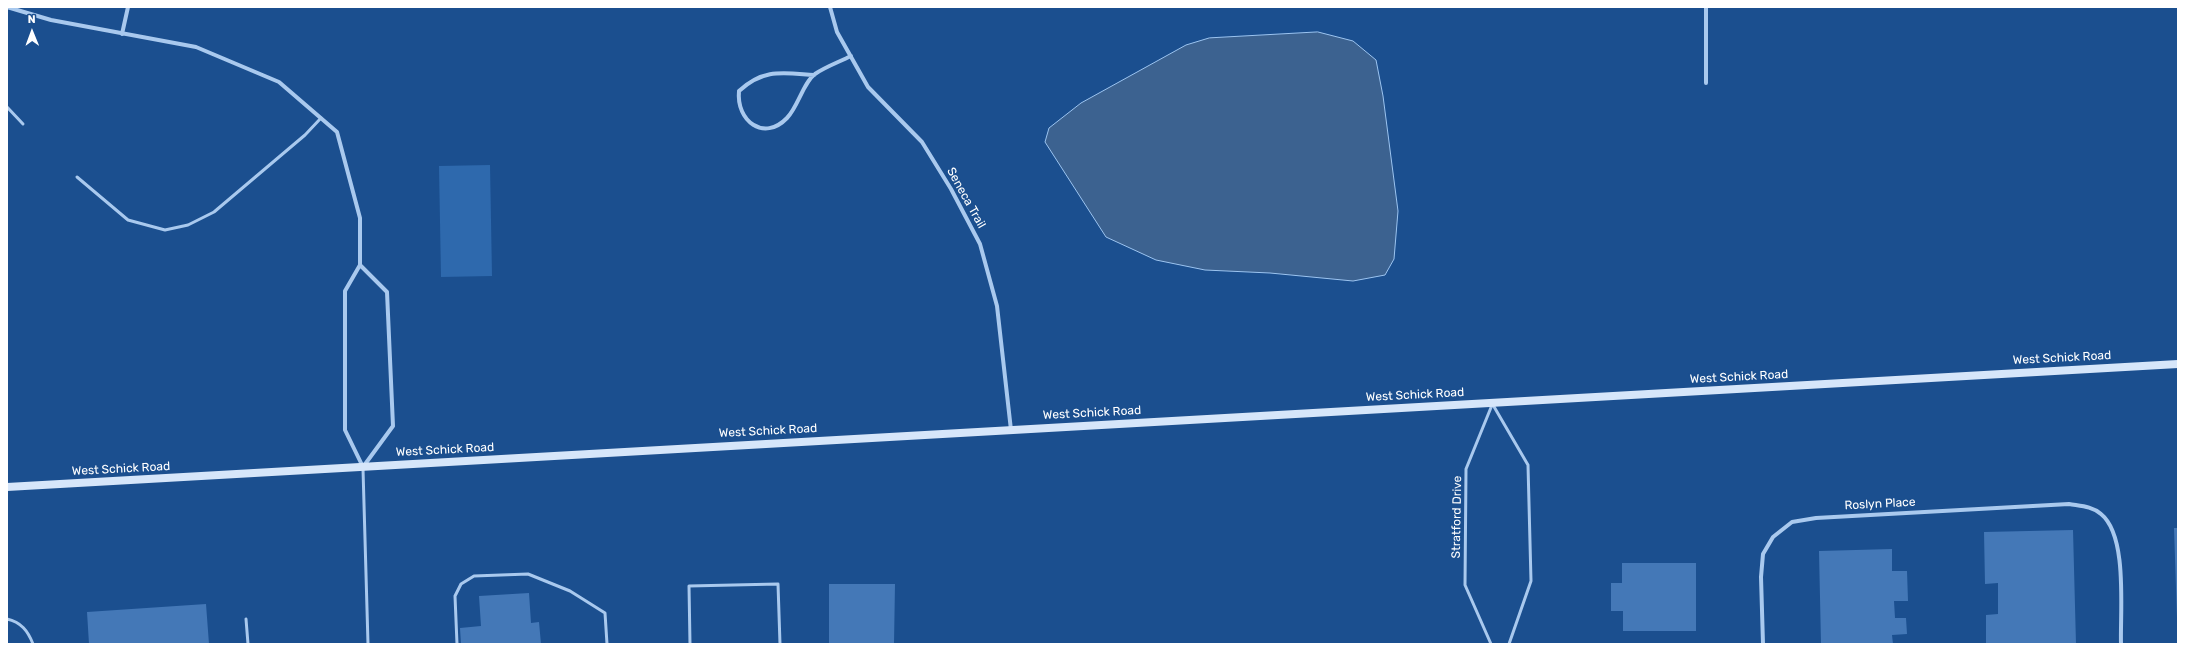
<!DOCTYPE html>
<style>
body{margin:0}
#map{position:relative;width:2185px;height:651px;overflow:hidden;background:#1b4f8f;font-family:Rubik,sans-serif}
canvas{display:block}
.frame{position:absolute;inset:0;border:8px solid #fff;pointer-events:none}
.north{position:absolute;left:12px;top:12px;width:40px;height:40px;-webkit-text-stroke:3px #1b4f8f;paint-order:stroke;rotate:359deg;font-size:11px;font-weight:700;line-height:16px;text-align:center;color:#fff}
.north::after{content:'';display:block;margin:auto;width:14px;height:18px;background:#fff;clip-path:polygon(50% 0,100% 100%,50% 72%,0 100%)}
</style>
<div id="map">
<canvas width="2185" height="651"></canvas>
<div class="frame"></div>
<div class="north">N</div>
</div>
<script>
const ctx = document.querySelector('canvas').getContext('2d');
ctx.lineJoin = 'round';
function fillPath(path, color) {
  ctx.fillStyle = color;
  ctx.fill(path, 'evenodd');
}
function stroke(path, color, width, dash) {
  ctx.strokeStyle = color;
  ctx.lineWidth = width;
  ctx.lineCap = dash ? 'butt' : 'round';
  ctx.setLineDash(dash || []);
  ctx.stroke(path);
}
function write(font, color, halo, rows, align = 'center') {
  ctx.font = font + ' Rubik,sans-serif';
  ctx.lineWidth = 3;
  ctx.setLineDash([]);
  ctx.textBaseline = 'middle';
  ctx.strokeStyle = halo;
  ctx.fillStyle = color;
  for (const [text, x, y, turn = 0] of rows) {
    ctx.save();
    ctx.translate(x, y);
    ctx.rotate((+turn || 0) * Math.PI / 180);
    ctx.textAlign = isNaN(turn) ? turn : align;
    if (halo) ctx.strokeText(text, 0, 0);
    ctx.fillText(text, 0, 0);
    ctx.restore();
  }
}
fillPath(new Path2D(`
 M490 165 492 276 441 277 439 166Z`), '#2e69ad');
const water = new Path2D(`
 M1318 32 1353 41 1376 60 1383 96 1398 211 1394 259 1385 275 1353 281 1270 273 1205 270 1156 260 1106 237 1045 142 1049 128 1081 103 1186 45 1209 38Z`);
fillPath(water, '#3c6290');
stroke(water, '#9cc4f0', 1);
fillPath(new Path2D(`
 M2174 528H2178V618H2177Z
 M2073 530 2076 644H1986V615L1998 614V583L1985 584 1984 532Z
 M1892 549V571H1907L1908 601H1894L1895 618H1906L1907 634 1892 635 1893 644H1821L1819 551Z
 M1622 563H1696V631H1623V611H1611V583H1622Z
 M829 584H895L894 644H829Z
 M529 593 531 623 539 622 541 644H461L460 628 481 626 479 596Z
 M206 604 209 644H89L87 612Z`), '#4478b7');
stroke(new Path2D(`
 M7 107 23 124
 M77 177 128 220 165 230 188 225 214 212 305 135 321 118
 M1493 405 1528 465 1531 581 1509 644
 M363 469 368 644
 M7 619C21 622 28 631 33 644
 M246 619 248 644
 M457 644 455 596 461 584 474 576 528 574 570 591 605 613 607 644
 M690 644 689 586 778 584 780 644
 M1491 644 1465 585 1466 469 1492 405`), '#a9c9ee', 3);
stroke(new Path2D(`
 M7 7 51 20 196 47 279 82 337 132 360 218V265L345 291V430L363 467 393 426 387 292 360 265
 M830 7 837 32 868 87 922 142 951 189 980 244 997 306 1011 430
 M1706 7V83
 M122 34 128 7
 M814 75C783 73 764 68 739 91 736 121 764 142 787 118 798 107 803 83 815 74 825 67 839 62 851 56
 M1763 644 1761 577 1763 554 1773 537 1792 522 1816 518 2069 504C2080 506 2092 506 2101 514 2128 536 2120 611 2121 644`), '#a9c9ee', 4);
stroke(new Path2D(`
 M7 487 2178 364`), '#d6e6fa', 8);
write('12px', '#fff', '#1b4f8f', [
 ["Seneca Trail",966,198,61],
 ["West Schick Road",2062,358,-3],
 ["West Schick Road",1739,377,-3],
 ["West Schick Road",1415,395,-3],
 ["West Schick Road",1092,413,-3],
 ["West Schick Road",768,431,-3],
 ["West Schick Road",445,450,-3],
 ["West Schick Road",121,469,-3],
 ["Roslyn Place",1880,504,-3],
 ["Stratford Drive",1457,517,-89]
]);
</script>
